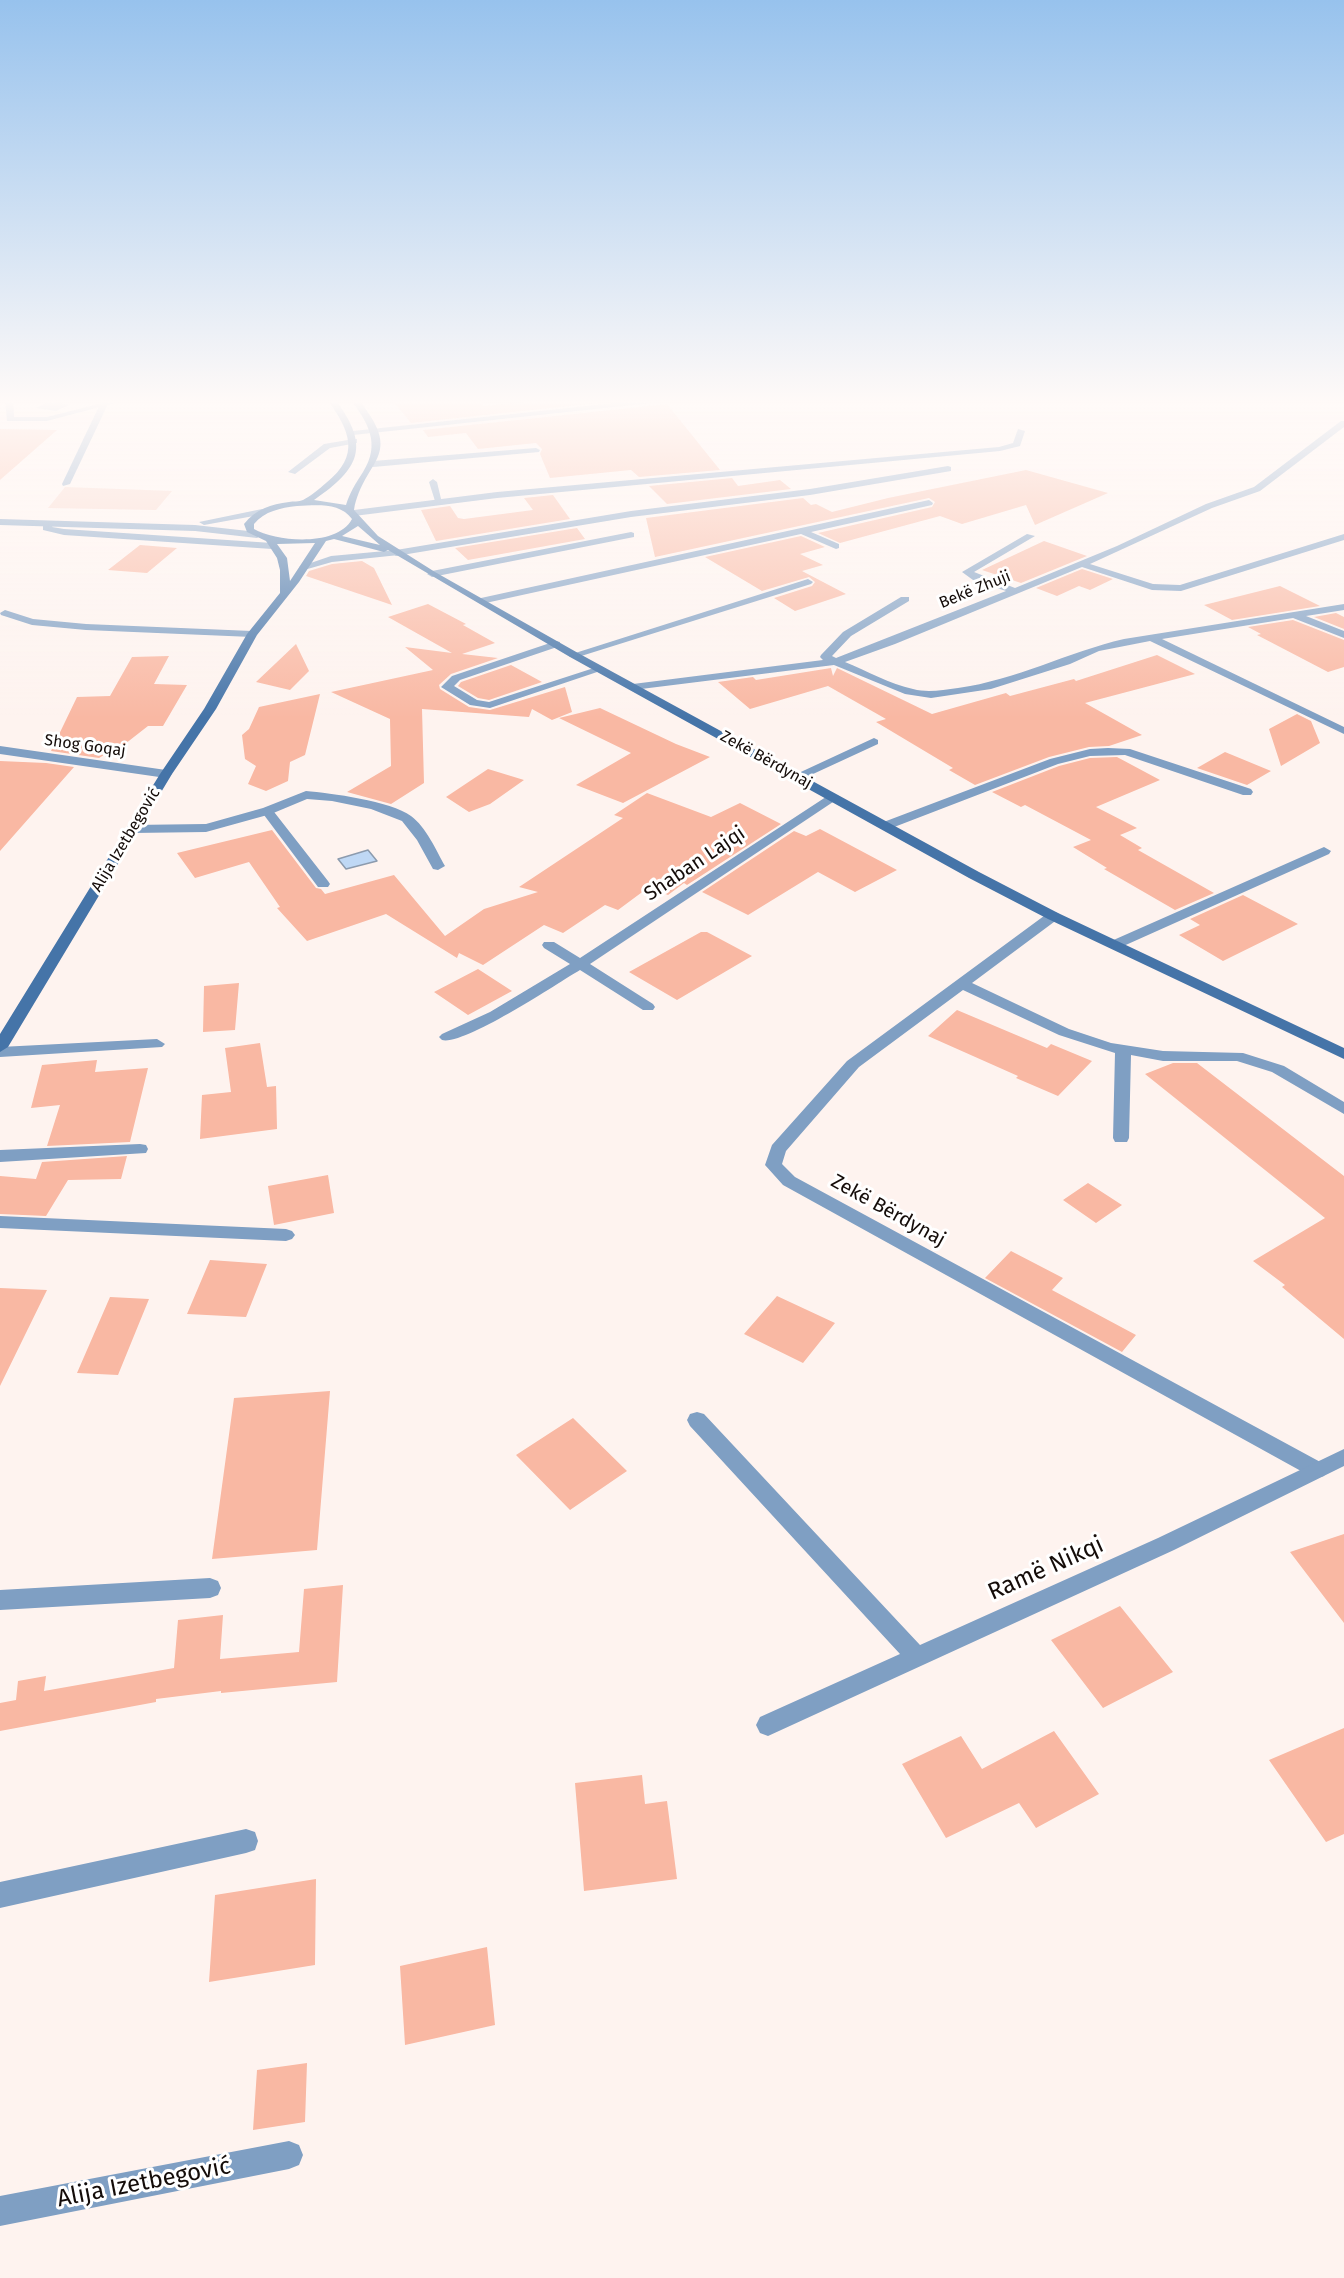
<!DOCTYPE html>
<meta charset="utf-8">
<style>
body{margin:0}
canvas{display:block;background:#fef3ef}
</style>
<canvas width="1344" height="2278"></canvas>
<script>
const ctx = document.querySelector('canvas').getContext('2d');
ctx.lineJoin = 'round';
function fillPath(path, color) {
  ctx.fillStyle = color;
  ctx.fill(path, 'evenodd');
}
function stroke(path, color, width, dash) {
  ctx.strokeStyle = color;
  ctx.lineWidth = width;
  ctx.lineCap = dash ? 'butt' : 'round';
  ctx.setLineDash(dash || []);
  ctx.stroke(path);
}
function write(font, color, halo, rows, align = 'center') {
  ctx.font = font + ' "Fira Sans",sans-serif';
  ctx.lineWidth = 6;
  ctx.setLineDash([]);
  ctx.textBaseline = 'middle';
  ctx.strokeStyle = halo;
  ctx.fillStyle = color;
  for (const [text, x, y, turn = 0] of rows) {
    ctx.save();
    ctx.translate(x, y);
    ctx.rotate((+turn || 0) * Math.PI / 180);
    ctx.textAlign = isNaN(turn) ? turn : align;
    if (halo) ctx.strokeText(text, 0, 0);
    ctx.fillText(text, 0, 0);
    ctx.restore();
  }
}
fillPath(new Path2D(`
 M65 487 172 491 156 510 48 508Z`), '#f9d4c8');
const water = new Path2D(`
 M368 850 377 861 346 869 338 859Z`);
fillPath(water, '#bfd8f5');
stroke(water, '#8c9bae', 1.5);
fillPath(new Path2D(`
 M391 399H483V406L557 399H634L411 423Z
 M667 404 720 470 639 477 631 470 550 478 540 454 542 449 536 443 478 449 466 433 428 437 423 430Z
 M0 429 57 430 0 480Z
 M1026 470 1108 493 1035 525 1026 505 962 524 940 516 840 543 818 533 932 507 935 502 929 498 655 557 646 518 803 498 811 505 816 504 832 512 888 498Z
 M732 478 738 486 780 480 791 489 667 504 649 486Z
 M553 495 570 519 436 541 421 510 450 506 458 518 464 519 533 510 524 498Z
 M577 528 585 539 468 560 455 548Z
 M801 536 825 547 800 554 823 565 802 571 846 594 795 611 774 598 812 586 815 582 809 577 762 591 705 557Z
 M1044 541 1087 556 1021 583 982 570Z
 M140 545 177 548 147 573 108 570Z
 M362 561 374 568 392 605 306 576 309 571 332 564Z
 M1082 569 1113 579 1090 590 1079 586 1057 596 1036 588Z
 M1280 586 1320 606 1232 620 1204 605Z
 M428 604 466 624 463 625 495 643 462 654 498 658 451 674 439 685 440 689 469 707 490 710 565 687 572 712 552 720 532 709 529 717 422 709 424 783 391 804 347 792 391 766 390 719 331 692 433 670 405 647 452 653 388 617Z
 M1336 613 1344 617V629L1314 617Z
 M1293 620 1344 640V667L1328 672 1257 635 1261 634 1248 627Z
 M296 644 309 671 290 690 256 682Z
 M1157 655 1195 674 1085 703 1142 735 1109 746 1089 747 1049 757 975 785 949 770 953 768 876 722 886 719 828 686 750 709 718 682 753 677 756 680 831 668 833 676 837 668 932 714 1006 693 1010 696 1074 679 1076 681Z
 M169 656 154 684 187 685 163 726H148L107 758 104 755 99 758 51 751 77 697 110 696 132 657Z
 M511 665 542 682 489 700 478 698 458 686 461 682Z
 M320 694 305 755 290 762 288 781 266 791 248 784 256 766 245 759 242 735 249 729 259 707Z
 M600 708 676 744 710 757 623 803 576 785 631 753 559 718Z
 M1297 714 1311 721 1320 743 1281 766 1269 729Z
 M1225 752 1271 771 1247 785 1197 768Z
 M1117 757 1160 780 1096 807 1137 828 1120 835 1142 848 1138 850 1214 893 1175 910 1104 869 1107 868 1073 847 1091 840 1025 805 1021 807 992 792 1059 766 1090 758Z
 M0 761 46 763 74 767 0 851Z
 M488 769 524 780 490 804 469 812 446 797Z
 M647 793 711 817 740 803 781 824 687 885 684 883 668 895 649 887 618 910 605 905 563 933 544 925 483 965 459 953 457 958 386 914 307 941 277 908 280 907 249 862 195 878 177 853 272 830 316 888 321 889 325 894 394 875 445 936 484 909 538 892 519 887 623 818 614 815Z
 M820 829 897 870 855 892 818 872 748 915 702 892 794 831 806 836Z
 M1243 895 1298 924 1223 961 1179 935 1200 925 1190 919Z
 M701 932H707L752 956 677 1000 629 972Z
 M478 969 512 991 468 1015 434 992Z
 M239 983 235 1030 203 1032 204 986Z
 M957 1010 1047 1048 1051 1044 1092 1061 1058 1096 1016 1078 1018 1076 928 1036Z
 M260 1043 267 1087 276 1086 277 1129 200 1139 202 1095 231 1092 225 1048Z
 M97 1060 95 1072 148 1068 130 1142 47 1146 60 1105 31 1108 42 1065Z
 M1173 1063H1197L1344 1176V1339L1282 1287 1285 1285 1253 1261 1325 1218 1145 1074Z
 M127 1156 121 1179 68 1180 46 1216 0 1214V1176L36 1179 42 1162Z
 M328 1175 334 1213 274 1225 268 1186Z
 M1088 1183 1122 1205 1096 1223 1063 1200Z
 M1011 1251 1063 1278 1052 1290 1136 1335 1122 1352 985 1278Z
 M210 1260 267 1264 246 1317 187 1314Z
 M0 1288 47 1290 0 1386Z
 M777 1296 835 1323 803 1363 744 1334Z
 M110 1297 149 1299 118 1375 77 1373Z
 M330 1391 317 1550 212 1559 234 1398Z
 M573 1418 627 1471 570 1510 516 1455Z
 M1344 1534V1623L1290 1552Z
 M343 1585 337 1682 221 1693V1691L156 1699V1702L0 1731V1703L16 1700 18 1681 46 1676 44 1691 174 1668 178 1620 223 1615 220 1659 299 1652 304 1589Z
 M1120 1606 1173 1672 1103 1708 1051 1640Z
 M1344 1728V1834L1326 1842 1269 1760Z
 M1054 1731 1099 1794 1036 1828 1019 1803 946 1838 902 1764 961 1736 982 1769Z
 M642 1775 645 1804 667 1801 677 1879 584 1891 575 1783Z
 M316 1879 315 1965 209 1982 215 1895Z
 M487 1947 495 2025 405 2045 400 1966Z
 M307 2063 305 2122 253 2130 257 2070Z`), '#f9b8a3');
fillPath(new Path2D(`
 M5 399H13L14 417H47L118 399H130L47 421H7Z
 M50 401 69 405 56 411 36 408Z
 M433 479 437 482 442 503 435 501 429 482Z
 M49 521 54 524 52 527 64 529 272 543 277 546 272 549 64 535 43 530V526Z
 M396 550 401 553 399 555 332 562 304 570 299 567 331 556Z
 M556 641 560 642V646L460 680 454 686 477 700 489 702 597 667 601 666 606 669 490 708 470 705 441 687 452 676Z
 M267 807 271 808 328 881 330 884 328 887H318L261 811Z
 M1053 912 1058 913 1060 916 1058 919 972 983 1069 1029 1111 1043 1163 1051 1243 1053 1284 1066 1344 1102V1114L1272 1072 1237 1061H1163L1131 1055 1129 1138 1127 1142H1115L1113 1138 1115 1053 1059 1035 963 990 859 1067 786 1151 782 1164 795 1177 1324 1464 1327 1470 1324 1476 1317 1478 1310 1476 783 1185 765 1165 772 1145 847 1061 1048 913Z
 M157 1039 165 1044 162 1047 0 1057V1047Z
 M140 1144 146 1145 148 1149 146 1153 0 1162V1150Z`), '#7f9fc3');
fillPath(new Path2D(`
 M101 402 108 404 70 484 63 486 62 484Z`), '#7f9fc3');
fillPath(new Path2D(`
 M295 399H364L360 401H299Z
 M652 399H674L670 401 353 435 349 433 353 431Z
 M1341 421H1344V427L1260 491 1212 508 1090 564 1153 584 1180 585 1344 534V540L1181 591 1152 590 1082 567 895 644 845 662C867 671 890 684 913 689 928 693 942 690 958 688 1016 680 1068 652 1124 639L1344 604V610L1306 616 1344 631V638L1293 618 1162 639 1344 727V734L1150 641 1099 651 1070 664 991 689 931 698 905 694 834 665 633 690 627 687 633 684 823 660 820 657 821 655 843 632 901 597H909V601L851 636 832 656 836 658 1006 591 973 580 962 572 1027 534 1035 536 974 572 1015 588 1117 546 1206 504 1254 487Z
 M1018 429 1025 431 1020 446 1000 451 497 498 354 516 350 513 354 510 497 492 999 447 1013 443Z
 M354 439H357V443L330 448 295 474 288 472 324 444Z
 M536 448 540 450 539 452 373 467 369 464 373 461Z
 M948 466 951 467V471L810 495 631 517 396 556 391 553 396 550 631 511 810 489Z
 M929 500 933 503 932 505 811 532 839 544V548L836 549 801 534 481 604 476 601 481 598Z
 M631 532 634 533V537L432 577 427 574 432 571Z
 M808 579 813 582 811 584 578 657H570L569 655Z
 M5 610 33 619 86 624 252 631 257 634 252 637 86 630 32 625 1 615 0 613Z
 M874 738 878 740V744L800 780H792L790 777Z
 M0 746 166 770 172 774 166 778 0 754Z
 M1108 748 1130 749 1251 789 1253 792 1251 795H1243L1125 755 1090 756 1058 764 889 829H881L879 826 881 823 1050 759 1090 749Z
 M306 791C330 793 391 801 411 816 426 827 436 850 445 866L438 870 433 869 417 840 402 821 371 809 332 801 307 799 271 814 206 832 132 833 126 829 132 825 206 824 263 808Z
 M832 793 838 797 836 800 590 964 653 1004 655 1007 653 1010H643L580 970C556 984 464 1046 442 1040L439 1037 442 1034 490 1012 570 964 544 948 542 945 544 942H554L580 958Z
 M1324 847 1331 851 1329 854 1119 948 1114 949 1107 945 1109 942Z
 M0 1216 286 1229 292 1231 295 1235 292 1239 286 1241 0 1228Z
 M697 1412 704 1414 920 1645 1158 1538 1344 1449V1466L1174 1550 768 1736 760 1733 756 1725 760 1717 900 1654 690 1426 687 1420 690 1414Z
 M210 1578 218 1581 221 1588 218 1595 210 1598 0 1610V1590Z
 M246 1829 255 1832 258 1841 255 1850 246 1853 0 1908V1882Z
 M289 2141 299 2145 303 2155 299 2165 289 2169 0 2226V2196Z`), '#7f9fc3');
fillPath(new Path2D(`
 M262 509 265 510V514L204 525 199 522Z
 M0 519 195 525 257 532 262 535 257 538 195 531 0 525Z`), '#7f9fc3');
fillPath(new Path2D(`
 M327 399H335C370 446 361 468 314 500L346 505C350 492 356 483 363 472 381 444 368 422 350 399H358C406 458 364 458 354 510L378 536 435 572 578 653 979 872 1058 913 1344 1048V1059L1048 919 969 878 570 657 388 550 384 552 334 539 326 541 299 582 257 635 216 709 172 774 8 1047 0 1052V1034L160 774 204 709 247 634 280 593V570L277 558 266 541 247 532 244 524C256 509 271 504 289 502 293 501 299 502 303 500 311 496 319 489 326 483 361 455 350 431 327 399ZM297 506C316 505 340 502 352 519 337 547 277 542 254 529V524C265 511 280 508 297 506ZM358 526 380 545 342 536ZM315 543 292 578 290 581 287 558 277 544Z`), '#4574a8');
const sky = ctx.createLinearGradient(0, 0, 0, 718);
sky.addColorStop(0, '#97c2ed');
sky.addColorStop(0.56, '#fffaf8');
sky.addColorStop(1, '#fffaf800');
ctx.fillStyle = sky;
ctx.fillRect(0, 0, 1344, 718);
write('16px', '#140c09', '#fff', [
 ["Bekë Zhuji",975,590,-22],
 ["Shog Goqaj",85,746,8],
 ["Zekë Bërdynaj",766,760,29],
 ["Alija Izetbegović",126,840,-59]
]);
write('20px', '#140c09', '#fff', [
 ["Shaban Lajqi",695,864,-34],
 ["Zekë Bërdynaj",888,1211,29]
]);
write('24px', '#140c09', '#fff', [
 ["Ramë Nikqi",1046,1569,-24],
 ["Alija Izetbegović",144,2183,-11]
]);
</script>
